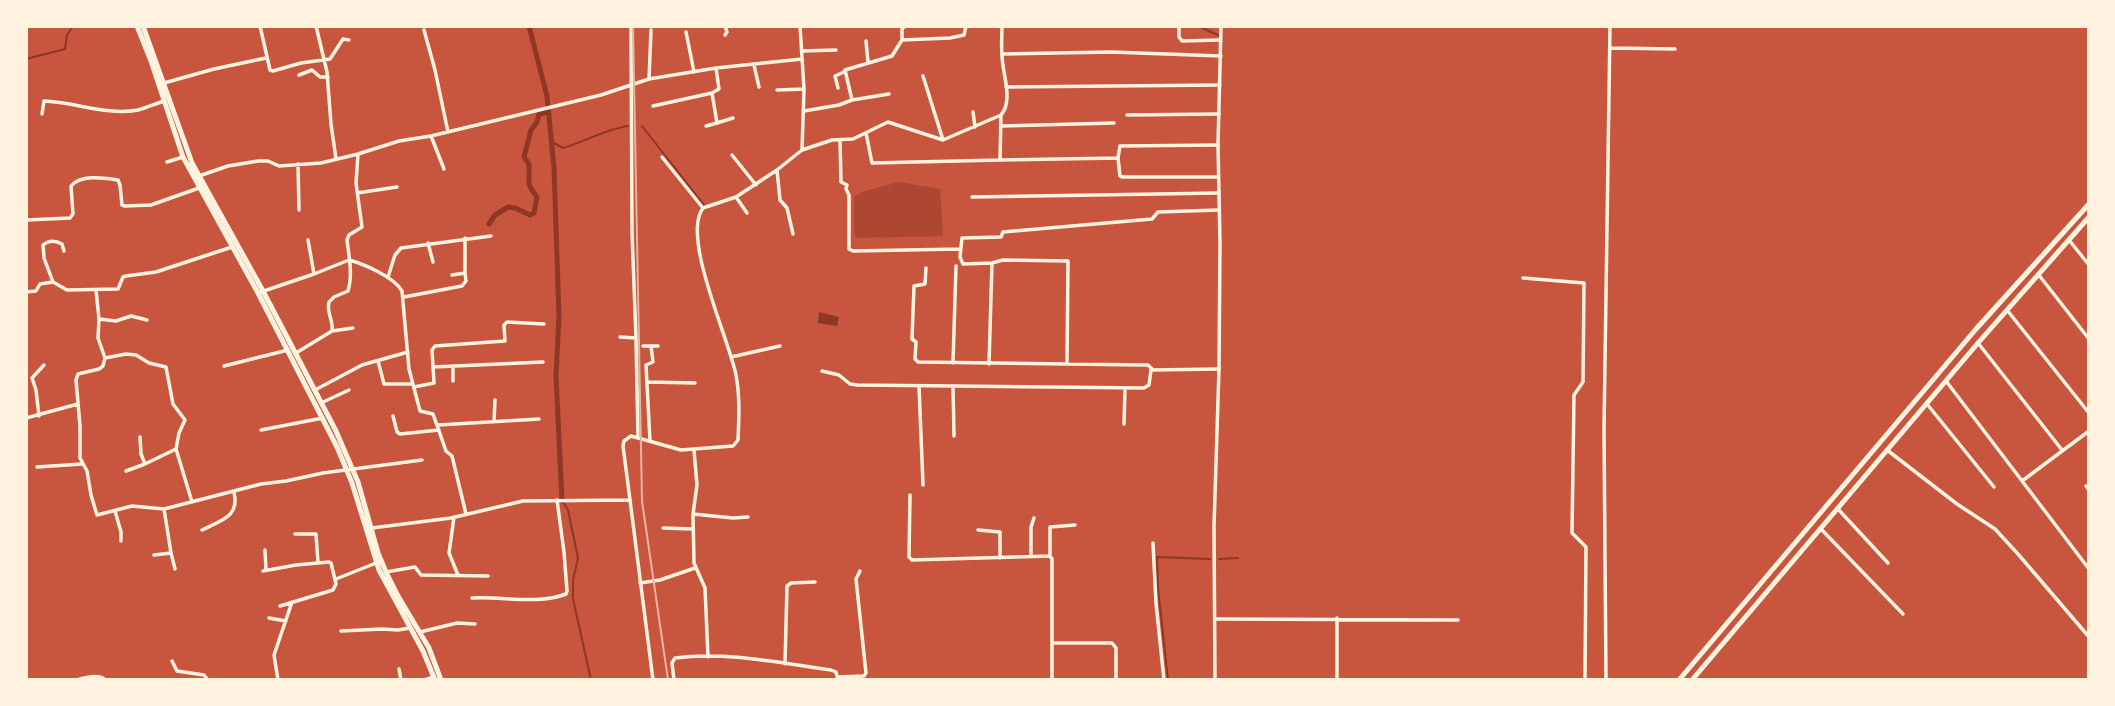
<!DOCTYPE html>
<style>
body{margin:0}
#map{position:relative;width:2115px;height:706px;overflow:hidden;background:#c8553d;font-family:"Varela Round",sans-serif}
canvas{display:block}
.frame{position:absolute;inset:0;border:28px solid #fff3e0;pointer-events:none}
</style>
<div id="map">
<canvas width="2115" height="706"></canvas>
<div class="frame"></div>
</div>
<script>
const ctx = document.querySelector('canvas').getContext('2d');
ctx.lineJoin = 'round';
function fillPath(path, color) {
  ctx.fillStyle = color;
  ctx.fill(path, 'evenodd');
}
function stroke(path, color, width, dash) {
  ctx.strokeStyle = color;
  ctx.lineWidth = width;
  ctx.lineCap = dash ? 'butt' : 'round';
  ctx.setLineDash(dash || []);
  ctx.stroke(path);
}
fillPath(new Path2D(`
 M899 182 940 189 943 236 856 238 854 232V197L862 192Z`), '#ae4732');
fillPath(new Path2D(`
 M819 312 839 317 837 326 818 323Z`), '#8f3625');
stroke(new Path2D(`
 M1198 26 1218 35
 M26 59 65 49 67 35 73 26
 M642 126 704 205
 M552 142 563 148C584 142 606 129 628 126
 M563 502 568 510 578 558 573 580V599L591 680
 M1219 559 1238 558
 M1168 680 1158 588 1157 557 1210 559`), '#8f3625', 2);
stroke(new Path2D(`
 M529 26 547 96 554 168 559 316 556 376 562 501
 M489 224 495 215 508 207 515 208 530 215 534 213 537 197C525 182 530 182 529 164L524 157 531 130 537 122 539 114 548 112`), '#8f3625', 5);
stroke(new Path2D(`
 M260 26 270 70 273 71 301 63 330 59 343 39 349 40
 M316 26 327 72 331 124 336 159
 M631 26 632 232 636 338
 M725 26 727 32 725 35
 M800 26 804 89 802 150
 M1179 26V37L1182 41 1220 40
 M424 30 435 70 448 132
 M686 32 694 72
 M902 40V29L905 26
 M866 41 868 62
 M1610 48 1675 49
 M802 51 836 50
 M1002 54 1111 52 1221 56
 M754 65 759 87
 M716 68 719 89 712 93 717 123 733 118
 M299 75 312 70 320 77H328
 M923 76 943 140
 M649 79 651 30
 M164 83 214 69 266 58
 M1006 87 1220 85
 M838 88 835 76 844 72
 M777 90 804 89
 M852 100 889 94
 M653 106 712 93
 M804 111 839 105 852 100 845 70 892 56 902 40 950 38 964 35 966 26
 M973 112 975 127
 M42 114 44 101C75 102 107 116 138 110 146 108 155 104 164 101
 M1127 115 1219 114
 M706 126 717 123
 M1001 126 1114 123
 M866 133 872 163 1000 160 1001 115
 M431 136 444 169
 M840 140 841 182 847 185 846 189 849 195V249L853 251 961 249
 M732 155 756 185
 M662 157 703 208
 M1118 158 1120 176 1122 177H1218
 M1000 160 1118 158 1120 146 1218 145
 M167 162 183 157
 M298 164 299 210
 M777 170 780 200 787 208 793 234
 M199 176 228 166 258 161H268L279 166 321 163 358 154 399 141 431 136 601 95 649 79 716 68 802 59
 M357 193 397 187
 M736 197 747 213
 M972 197 1219 193
 M26 220 70 218 73 214 71 186C81 174 104 178 118 180L120 185 122 205 125 206 151 205 199 188
 M308 240 314 274
 M2069 240 2089 265
 M428 243 433 262
 M349 260C364 264 394 277 402 291L409 369 420 411 433 414 446 451 452 456 466 514
 M926 268 925 284 914 286 912 339 916 342 915 359 918 362 1143 365H1148L1153 370
 M2038 274 2089 339
 M452 275 465 273V238
 M388 277 395 255 401 248 491 236
 M1523 278 1584 283 1583 382 1574 395 1572 533 1586 547 1585 680
 M53 282 44 258 43 245C49 240 55 240 62 244L64 251
 M96 290 99 319 98 338 105 358 103 366 99 369 78 374 76 380 80 426V458L87 471 91 495 97 515 132 506 164 509 261 484 286 481 323 473 422 460
 M26 292 36 291 40 284 53 282 67 290 118 289 123 277 126 276 156 272 232 247
 M258 293 314 274 349 260
 M404 297 462 286 466 281 465 273
 M2007 310 2089 413
 M99 319 116 321 131 316 147 320
 M332 331 353 328
 M620 337 636 338 638 437
 M1978 343 2062 450
 M643 346H658
 M296 353 332 331C334 321 326 313 329 302L334 297 348 291C353 274 349 257 347 240L349 235 362 227 356 183 358 154
 M731 357 780 346
 M105 358 126 354 136 355 149 363 166 367 173 404 185 420 179 433 176 449 192 502
 M378 361 384 384H413
 M953 363 956 266
 M989 364 992 263
 M1067 364 1068 261 1003 260 992 263 963 264 960 257 962 238 1001 237 1003 232 1152 219 1158 212 1219 210
 M224 366 288 350
 M453 366V381
 M433 367 543 362
 M822 371 839 375 850 384 857 385 1144 388 1149 385 1151 370 1219 369
 M1946 381 2089 569
 M647 382 695 383
 M919 386 923 485
 M953 386 954 436
 M414 387 434 383 432 350 435 346 505 341 504 325 507 322 544 324
 M315 390 362 365 408 352
 M321 403 349 390
 M1927 404 1994 487
 M39 416 36 390 32 378 44 365
 M393 416 397 432 400 434 439 430
 M26 418 78 404
 M494 422 495 400
 M1124 424 1125 388
 M438 425 539 419
 M261 430 323 418
 M140 437 141 454 145 464 176 449
 M650 441 646 365 653 362 651 346
 M694 450 697 485 693 514 694 563 705 588 708 657
 M1887 450 1957 504 1995 529 2018 554 2089 637
 M37 467 82 464
 M126 471 145 464
 M2022 481 2089 431
 M2086 486 2089 490
 M910 495 909 557 912 560 1050 556 1052 559V680
 M630 500 653 680
 M1837 508 1888 563
 M115 511 121 532V541
 M693 514 733 518 748 517
 M454 517 449 553 458 575
 M372 528 451 518 523 501 630 500 623 446 624 441 631 436 681 450 733 446 738 440C739 418 740 396 736 375 729 339 681 237 703 208L736 197 777 170 802 150 832 140 853 139 888 122 943 140 1001 115C1014 100 1002 73 1002 55 1001 45 1002 36 1002 26
 M663 528 693 529
 M1820 528 1903 614
 M202 530C221 520 240 517 234 492
 M978 530 1000 532V558
 M295 534H316L318 563
 M1153 543 1156 603 1164 680
 M265 550 266 570
 M171 553 175 569
 M154 555 171 553 164 509
 M1050 556V527L1075 525
 M1031 557V527L1034 518
 M263 571 296 565 329 562 331 563 336 584 333 590 280 606
 M386 572 415 567 421 575 488 576
 M336 579 376 563
 M640 583 660 580 695 568
 M472 598C502 596 538 605 566 594L567 591 564 552 557 500
 M269 618 286 621
 M1337 618V680
 M1215 619 1458 620
 M341 631 382 629 398 630 410 628
 M420 632 457 623 475 624
 M1052 643H1112L1116 648V680
 M172 661 177 671 204 675 208 680
 M785 664 787 586 791 583 815 582
 M399 669 401 680
 M838 677 864 676 866 673 856 579 860 571
 M77 680C86 677 99 674 106 680
 M278 680 274 655 292 602
 M424 680 434 677
 M674 680 672 663 675 658C725 651 780 663 831 670L836 672 838 680
 M1606 680 1604 430 1610 26`), '#fff3e0', 3.5);
stroke(new Path2D(`
 M1215 680 1214 526 1219 369 1220 243 1218 145 1221 26`), '#fff3e0', 3.5);
stroke(new Path2D(`
 M137 26 151 61 183 157 258 293 337 447 352 483 379 570 423 651 435 680
 M143 26 192 163 263 291 336 431 358 482 378 553 386 572 398 596 429 648 441 680
 M1679 680 1976 329 2089 204
 M1692 680 1978 343 2089 217`), '#fff3e0', 5);
stroke(new Path2D(`
 M633 26 642 501 668 680`), '#e9b49f', 2);
</script>
